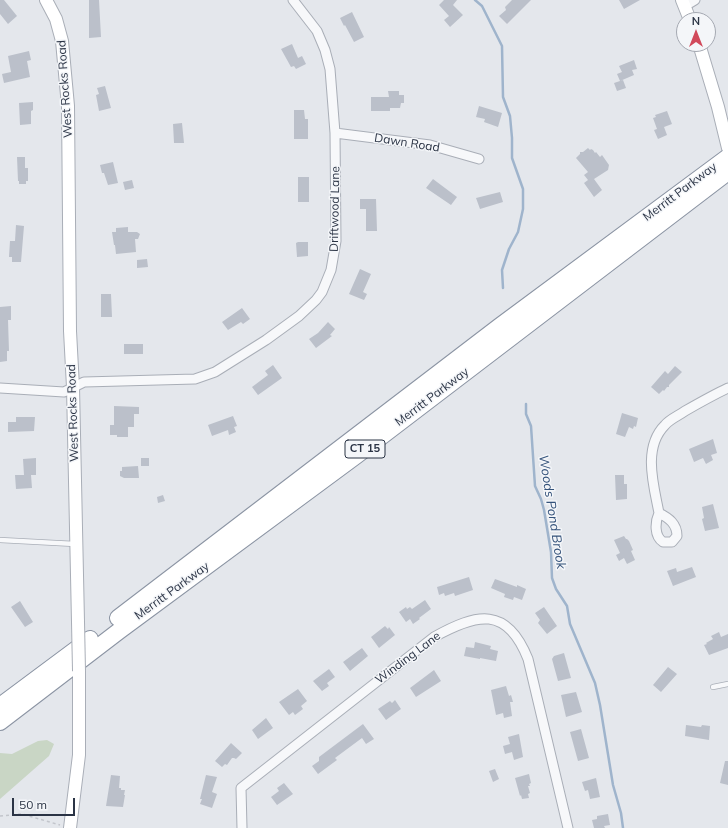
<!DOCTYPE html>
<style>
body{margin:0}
#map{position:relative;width:728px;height:828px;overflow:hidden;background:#e4e7ec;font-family:Mulish,sans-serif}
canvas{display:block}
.north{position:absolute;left:676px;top:12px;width:40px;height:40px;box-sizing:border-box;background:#f4f6f9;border:1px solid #a4a8b1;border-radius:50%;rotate:0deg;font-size:11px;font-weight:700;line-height:16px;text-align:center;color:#2b3445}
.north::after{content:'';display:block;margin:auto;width:14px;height:18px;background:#d1495b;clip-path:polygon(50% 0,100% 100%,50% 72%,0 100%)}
.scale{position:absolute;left:12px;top:798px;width:63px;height:18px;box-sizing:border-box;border:2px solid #2b3445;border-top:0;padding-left:5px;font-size:12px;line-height:14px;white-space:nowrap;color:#2b3445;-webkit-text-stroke:3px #f4f6f9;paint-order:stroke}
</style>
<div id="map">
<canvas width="728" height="828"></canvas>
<div class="north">N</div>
<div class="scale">50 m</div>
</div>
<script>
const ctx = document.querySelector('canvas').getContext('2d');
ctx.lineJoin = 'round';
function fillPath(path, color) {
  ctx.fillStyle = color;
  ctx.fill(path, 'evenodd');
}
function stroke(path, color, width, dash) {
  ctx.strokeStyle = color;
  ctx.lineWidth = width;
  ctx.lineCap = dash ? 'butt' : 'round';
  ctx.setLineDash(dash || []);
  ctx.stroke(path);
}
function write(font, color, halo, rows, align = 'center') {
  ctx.font = font + ' Mulish,sans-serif';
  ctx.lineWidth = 3;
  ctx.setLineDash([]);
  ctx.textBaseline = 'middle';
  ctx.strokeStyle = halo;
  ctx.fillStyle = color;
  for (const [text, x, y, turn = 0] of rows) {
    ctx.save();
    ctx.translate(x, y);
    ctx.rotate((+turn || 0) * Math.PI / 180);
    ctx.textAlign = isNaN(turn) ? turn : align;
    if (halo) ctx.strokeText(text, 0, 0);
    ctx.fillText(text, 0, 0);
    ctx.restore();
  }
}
fillPath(new Path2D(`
 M47 740 54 744 49 756 0 799V753L12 754 38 741Z`), '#c9d6c5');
stroke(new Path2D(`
 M475 0 482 6 502 46 503 97 510 116 512 138V158L523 189V209L518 232 509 249 502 270 503 288
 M526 404V414L531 426 535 486 541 499 544 510 551 552 552 578 556 589 567 606 570 624 595 683 600 705 613 785 621 813 623 828`), '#9fb4cc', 2.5);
fillPath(new Path2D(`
 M0 0H4L17 16 8 24 0 14Z
 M89 0H99L101 37 89 38Z
 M444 0H457L453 5 463 15 450 27 444 20 449 16 439 5Z
 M512 0H531L507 24 499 16 506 10 505 7Z
 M619 0H640L624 9Z
 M352 12 364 37 354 42 345 25 344 26 340 18Z
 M292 44 298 58 302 56 306 64 296 69 294 66 291 67 281 49Z
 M29 51 31 60 27 61 30 77 4 83 2 74 11 72 8 56Z
 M634 60 637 69 632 70 634 75 620 81 617 74 622 72 619 66Z
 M623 80 626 88 617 91 614 83Z
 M105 86 111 108 99 111 96 95 99 94 97 88Z
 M388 91H399V95H404V103H401L400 108H390V111H371V97H389Z
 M33 102V110L31 111V124L20 125 19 103Z
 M479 106 502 113 498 127 484 122 485 119 476 117Z
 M294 110H304L305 119H308V139H294Z
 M667 111 672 124 664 127 667 135 658 139 654 130 657 129 653 118 656 117 655 115Z
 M182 123 184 143H174L173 124Z
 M588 148 590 150 591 149 593 150 595 153 596 152 600 157 602 155 609 165 608 170 594 179 602 190 594 197 584 183 588 180 584 175 588 172 576 158 580 154V152H583Z
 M17 157H25V168H28V181H26V184H19V181H18Z
 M113 162 118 183 108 185 104 173H102L100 165Z
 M298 177H309V202H298Z
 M433 179 457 197 451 205 426 188Z
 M132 180 134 188 125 190 123 182Z
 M500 192 503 202 480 209 476 198Z
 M360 199H376L377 231H366V209H360Z
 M16 225 24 226 21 262H12V257H9L10 241H15Z
 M128 227V232H137L140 234 138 239H135L136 252 116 254 115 245H114L112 232H116V228Z
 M298 242H308V256L297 257 296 243Z
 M147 259 148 267 137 268V260Z
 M360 269 371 274 363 292 367 294 364 300 349 294Z
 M101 294H111L112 317H101Z
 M11 306V320H8L9 351H7V361L0 362V307Z
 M242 308 250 319 243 324 241 322 228 330 222 322Z
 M328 322 335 329 330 335 332 336 316 348 309 339 318 333Z
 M124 344H143V354H124Z
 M273 365 282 378 258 395 252 387 268 375 265 371Z
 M675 366 682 372 669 385V387H667L664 391 663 390 659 394 651 387 665 371 668 374Z
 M114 406 139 407V414H134V427H128V437H117V435H110V425H114Z
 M622 413 638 418 636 427 634 426 633 429 629 427 625 437 616 434Z
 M233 416 237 426 234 427 236 432 229 435 228 430 212 436 208 425Z
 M16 417H35L34 431 8 432V422H16Z
 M713 439 717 453 711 455 713 460 706 464 703 458 694 462 689 449Z
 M36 458V475H31L32 488 16 489 15 475H24L23 459Z
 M141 458H149V466H141Z
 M138 466 139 478H124L120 476V471H122V467Z
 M615 475H624V484H627V499L616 500Z
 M163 495 165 501 158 503 157 497Z
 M713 504 719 528 705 531 702 519 704 518 702 507Z
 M624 536 626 539H627L629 541 633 550 631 551 635 560 627 564 624 558 619 561 616 555 620 553 614 540Z
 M692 567 696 577 673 586 667 571 676 568 677 572Z
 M469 577 473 590 455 596 454 593 445 596 444 593 439 595 437 587Z
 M495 579 517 587V585L526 589 522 600 514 597 513 600 504 597 505 594 491 588Z
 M425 600 431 609 419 618 420 619 413 624 410 619 406 622 399 612 406 607 407 609 410 607 412 609Z
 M20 601 33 622 25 627 11 607Z
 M544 607 557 626 547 634 538 623 540 620 535 613Z
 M385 626 388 629 389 627 395 635 379 648 371 637Z
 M719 632 721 637 728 634V648L709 655 704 645 707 644 706 643 713 639 711 636Z
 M475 642 491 646 490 649 498 651 496 661 480 658V659L464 656 466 647 474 648Z
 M362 648 368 656 350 671 343 662Z
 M564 653 571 678 558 681 552 659 554 656Z
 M668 667 677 674 661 692 653 685Z
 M329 669 335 677 327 683 329 686 322 691 313 681Z
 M434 670 441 681 416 697 410 688Z
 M506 686 509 696 511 695 513 702H510L512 716 504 718 503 713 496 715 491 690Z
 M298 689 307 701 301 706 303 709 295 715 293 712 289 715 279 702Z
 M576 692 582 712 566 717 561 695Z
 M395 700 401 709 386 720 378 709 390 701 392 703Z
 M266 718 273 728 258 739 252 730Z
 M363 724 374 739 366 744 362 738 335 758 337 760 318 774 312 766 319 761V757Z
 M686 725 701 727 702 725 710 726 709 740 685 736Z
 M581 729 589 758 578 761 570 732Z
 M519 734 523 757 514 760 512 752 505 754 503 746 510 744 508 737Z
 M231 743 242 753 236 759 234 758H232L227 765 225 764 222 767 215 761Z
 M725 761H728V785L720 783Z
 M495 769 499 779 493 782 489 771Z
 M529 774 531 783 529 784 530 786H528L530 793 528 794 529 798 522 799 521 795 520 796 515 778Z
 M111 775 120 776 119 788H121V790H125L124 795H125L123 807 106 806Z
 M206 775 217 777 212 792 217 794 212 808 200 804 202 799H200Z
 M596 778 600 797 590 799 588 790 585 791 582 782Z
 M284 783 293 794 277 805 271 797 279 791 277 788Z
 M608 814 610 825 604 826 605 828H594L592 820 597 819V816Z`), '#bbc0ca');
const lane = new Path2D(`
 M0 540 75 544
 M713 687 728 684`);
const street = new Path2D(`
 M685 6 695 0
 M335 133 430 145 479 159
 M0 388 64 392 84 382 195 379 215 372 266 340 299 316 316 300 322 292 331 270 336 241 335 133 330 69 325 50 317 31 293 0
 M659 513C669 518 677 524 677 536L672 542H663C654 536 655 522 659 513 654 486 642 448 665 425 670 419 678 416 685 411 699 403 713 395 728 388
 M242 828 241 788 434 637C477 613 507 606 528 659L568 828`);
const secondary = new Path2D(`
 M46 0 56 19 62 41 68 106 70 331 73 387 78 622
 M682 0 690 20
 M699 44 718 107 728 148
 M70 828 79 755V671`);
const highway = new Path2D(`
 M118 618 500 326 728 157
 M0 706 90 639
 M0 722 119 631 357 455 728 172`);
stroke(lane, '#a9aeb7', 6);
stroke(street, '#a9aeb7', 11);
stroke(secondary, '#a9aeb7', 14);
stroke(highway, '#8b94a3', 18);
stroke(new Path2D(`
 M0 816 22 814 60 825`), '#c2c5cb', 1.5, [3, 3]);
stroke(lane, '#f7f8fa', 4.5);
stroke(street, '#f7f8fa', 9);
stroke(secondary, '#fff', 12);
stroke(highway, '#fff', 16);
const secondaryBridge = new Path2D(`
 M78 622 79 671`);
stroke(secondaryBridge, '#a9aeb7', 14, []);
stroke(secondaryBridge, '#fff', 12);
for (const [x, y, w] of [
 [365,449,40]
]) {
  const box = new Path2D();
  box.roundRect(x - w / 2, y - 9, w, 18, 3);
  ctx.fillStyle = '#f4f6f9';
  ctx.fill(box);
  stroke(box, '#2b3445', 1);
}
write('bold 11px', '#2b3445', null, [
 ["CT 15",365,449]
]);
write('12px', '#2b3445', '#f4f6f9', [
 ["West Rocks Road",65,89,-94],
 ["Dawn Road",407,143,9],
 ["Merritt Parkway",680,192,-37],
 ["Driftwood Lane",335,209,-89],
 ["Merritt Parkway",432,397,-37],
 ["West Rocks Road",73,413,-92],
 ["Merritt Parkway",172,591,-36],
 ["Winding Lane",408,658,-37]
]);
write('italic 13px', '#34527a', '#f4f6f9', [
 ["Woods Pond Brook",552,512,81]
]);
</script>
